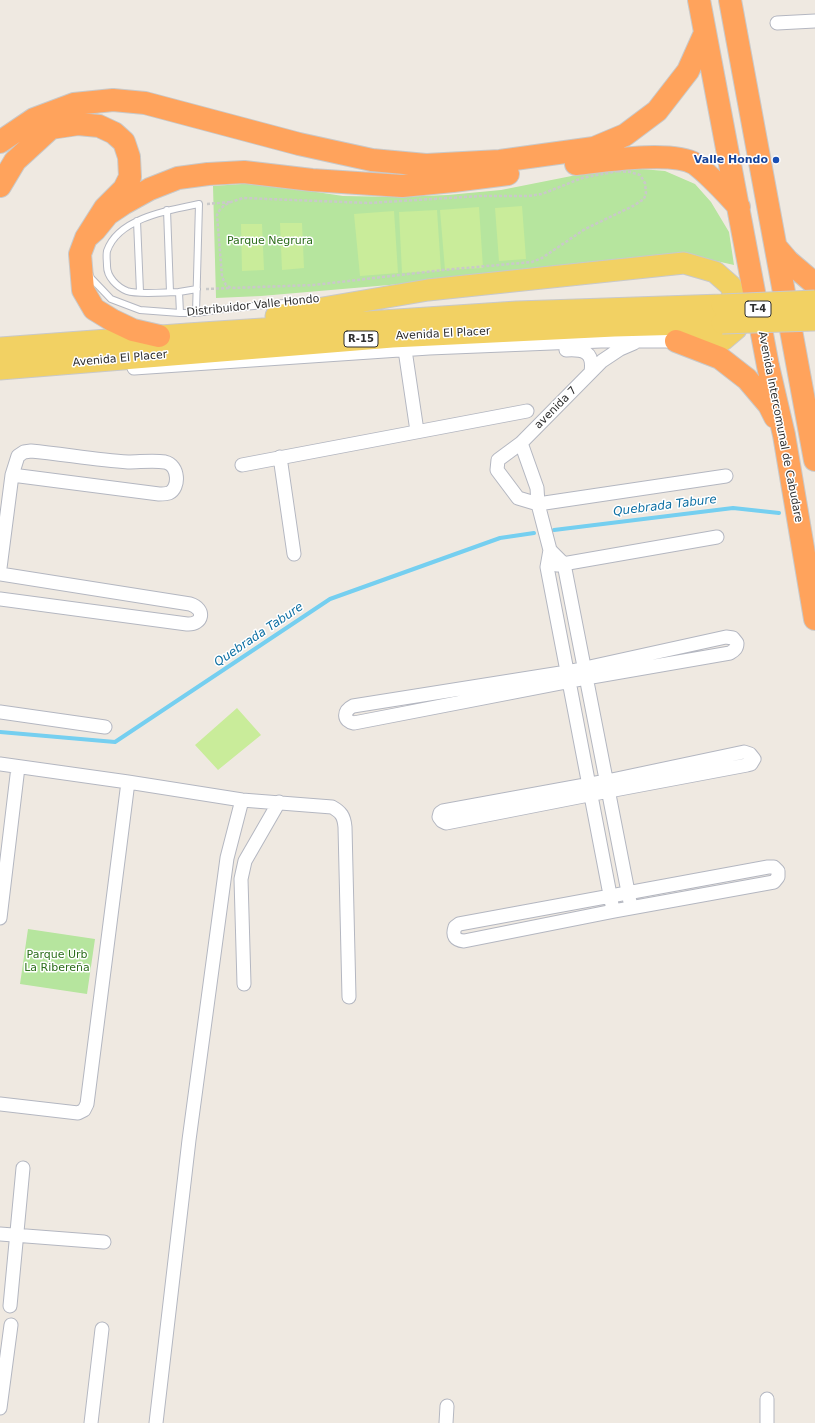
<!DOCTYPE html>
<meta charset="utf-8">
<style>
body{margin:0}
canvas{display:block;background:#efe9e1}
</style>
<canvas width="815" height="1423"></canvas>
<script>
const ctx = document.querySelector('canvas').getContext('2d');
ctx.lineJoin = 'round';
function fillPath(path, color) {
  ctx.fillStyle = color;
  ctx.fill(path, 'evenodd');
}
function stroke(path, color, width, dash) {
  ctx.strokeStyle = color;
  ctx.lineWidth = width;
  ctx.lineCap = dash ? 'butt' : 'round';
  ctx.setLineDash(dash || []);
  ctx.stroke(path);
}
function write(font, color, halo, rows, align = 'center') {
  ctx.font = font + ' "DejaVu Sans",sans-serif';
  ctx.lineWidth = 3;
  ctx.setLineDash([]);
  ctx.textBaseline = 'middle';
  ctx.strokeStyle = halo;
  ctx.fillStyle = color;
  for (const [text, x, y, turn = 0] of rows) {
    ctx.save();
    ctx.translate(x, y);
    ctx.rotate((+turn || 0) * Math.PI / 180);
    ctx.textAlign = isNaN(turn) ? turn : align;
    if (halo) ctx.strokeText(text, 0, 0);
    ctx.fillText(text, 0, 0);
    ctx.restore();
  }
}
fillPath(new Path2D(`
 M617 167 665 171 695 184 711 202 729 232 734 265 703 258 261 296 216 298 213 186 256 183 343 196 397 197 448 195 501 190Z
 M28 929 95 939 87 994 20 984Z`), '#b6e59e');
fillPath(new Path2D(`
 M522 206 526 259 499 261 495 208Z
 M479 207 483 268 445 270 440 210Z
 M437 210 441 271 402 273 399 212Z
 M394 211 398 273 360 276 354 214Z
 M280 223H302L304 268 282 270Z
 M241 224H262L264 270 242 271Z
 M237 708 261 735 218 770 195 745Z`), '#c9ec9a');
stroke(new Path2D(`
 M554 530 733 508 779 513
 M0 732 115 742 330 599 500 538 534 533`), '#75cff0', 4);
const lane = new Path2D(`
 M167 210 170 292
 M137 221 140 292
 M89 273 91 278 111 299 140 310 180 313H196L223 309 305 301
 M179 292 197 289
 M180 313 179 292C166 292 138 295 127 291 117 287 107 277 107 266 107 261 106 256 107 251 118 218 169 210 199 204L196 313`);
const street = new Path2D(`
 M777 23 815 21
 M634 343 620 349 602 361 521 443 498 460 497 470 518 498 538 504 726 476
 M405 350 417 431
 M566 350C583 349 594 351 591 372
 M134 368 429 348 601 341H676
 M521 443 537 488 538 504 550 550 547 567 612 905
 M280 457 294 554
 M242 465 527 411
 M550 550 564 564 630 902
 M557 565 717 537
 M0 568 12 475 18 456 24 452 31 451C63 454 96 460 128 462 140 462 153 460 165 462 179 465 180 488 169 493 166 494 162 494 159 494L12 475
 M0 574 190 604C206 609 203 625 187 624L0 599
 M726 637 733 638 737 643C737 648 735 650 730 653L586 678 354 723C343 721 343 711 353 706L567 672Z
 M0 712 105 727
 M744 752 750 754 754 759 751 764 747 765 609 791 446 823 442 821 439 817 440 813 443 811 607 781Z
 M0 764 128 782 242 800 332 807C341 812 344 816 345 827L349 997
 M768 867H774L778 871V877L774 882 614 911 464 941C455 940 452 936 455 927L459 924Z
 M0 918 18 767
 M244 984 241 879 245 861 279 802
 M0 1104 78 1113 84 1110 87 1104 128 782
 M0 1234 104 1242
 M10 1306 23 1168
 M767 1399V1423
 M0 1408 11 1325
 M91 1423 102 1329
 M156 1423 189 1140 227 858 242 800
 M446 1423 447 1406`);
const primary = new Path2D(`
 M276 316 428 290 684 263 715 272 731 286 737 312 736 329 723 340 705 344 682 342
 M0 348 188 334 517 312 722 305
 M0 369 392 337 614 326 722 323`);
const highway = new Path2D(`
 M699 0 768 366 784 435 815 619
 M730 0 815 460
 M51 128 78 124 99 126 114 133 124 142 129 157 130 177 124 189 105 208 86 238 80 254 83 290 94 309 112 320 133 330 159 336
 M0 142 34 119 74 104 113 100 145 103 299 144 372 160 426 165 500 161 594 148 625 135 657 111 688 71 705 33
 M576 164C602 161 673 150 695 164 711 176 725 192 739 207
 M0 186 15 161 51 128 65 122
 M86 238 95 230 108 214 123 204 150 189 178 178 208 174 244 172 312 180 402 186 453 181 508 174
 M776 247 788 261 815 284
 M676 341 720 358 747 379 769 405 775 417`);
stroke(lane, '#b4b7c1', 8);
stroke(street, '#b4b7c1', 15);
stroke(primary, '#c9c9c9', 23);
stroke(highway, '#c9c9c9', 24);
stroke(new Path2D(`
 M618 171 630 172 640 175 645 183 646 193 644 199 633 206 585 229 542 258 532 262 443 270 314 285 231 288 226 285 222 277 217 215C222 203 232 202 243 198L369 203 480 196H529L542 194 582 178Z
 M207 204 230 202
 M206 289 231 288`), '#c9c9c9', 2.5, [3, 2]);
stroke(lane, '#fff', 6);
stroke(street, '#fff', 13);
stroke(primary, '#f2d163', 21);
stroke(highway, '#ffa35c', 22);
const primaryBridge = new Path2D(`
 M722 305 815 301
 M722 323 815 320`);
stroke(primaryBridge, '#c9c9c9', 23, []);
stroke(primaryBridge, '#f2d163', 21);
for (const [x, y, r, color] of [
 [776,160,4,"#1a4fb4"]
]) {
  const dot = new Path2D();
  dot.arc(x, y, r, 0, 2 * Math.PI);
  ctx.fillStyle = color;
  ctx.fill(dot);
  stroke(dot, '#fff', 1.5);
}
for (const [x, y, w] of [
 [758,309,26],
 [361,339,34]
]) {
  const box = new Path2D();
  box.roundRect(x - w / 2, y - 8, w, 16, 3);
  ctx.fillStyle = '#fff';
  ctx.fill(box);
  stroke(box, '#2e2e2e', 1);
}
write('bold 10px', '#2e2e2e', null, [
 ["T-4",758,309],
 ["R-15",361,339]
]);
write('bold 11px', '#164399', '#fff', [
 ["Valle Hondo",768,160]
], 'right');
write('11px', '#2c6e1b', '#fff', [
 ["Parque Negrura",270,241],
 ["Parque Urb",57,955],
 ["La Ribereña",57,968]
]);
write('11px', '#2e2e2e', '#fff', [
 ["Distribuidor Valle Hondo",253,306,-6],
 ["Avenida El Placer",443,334,-3],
 ["Avenida El Placer",120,359,-5],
 ["avenida 7",556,408,-45],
 ["Avenida Intercomunal de Cabudare",780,427,79]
]);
write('italic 12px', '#0d6fa3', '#fff', [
 ["Quebrada Tabure",665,506,-7],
 ["Quebrada Tabure",259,635,-34]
]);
</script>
